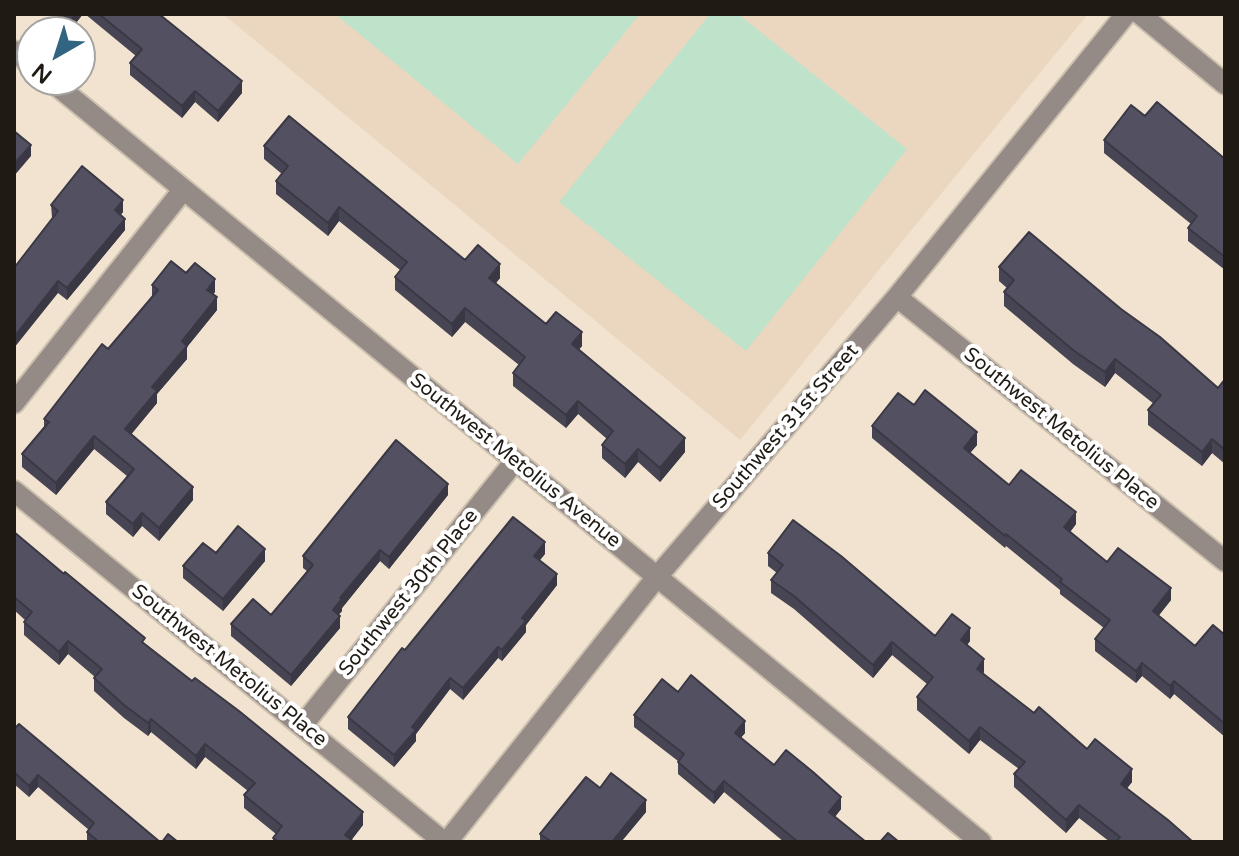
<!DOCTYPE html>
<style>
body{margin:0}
#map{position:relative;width:1239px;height:856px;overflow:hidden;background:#f1e3d0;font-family:"Varela Round",sans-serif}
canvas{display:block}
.frame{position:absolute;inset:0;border:16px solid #1f1a13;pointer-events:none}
.north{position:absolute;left:16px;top:16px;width:80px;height:80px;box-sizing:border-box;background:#fff;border:2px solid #a5a3a1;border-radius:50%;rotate:219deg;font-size:22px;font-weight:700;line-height:32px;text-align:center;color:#1f1a13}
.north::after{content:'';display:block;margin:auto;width:28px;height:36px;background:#316581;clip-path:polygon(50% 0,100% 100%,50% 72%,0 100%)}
</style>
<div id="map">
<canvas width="1239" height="856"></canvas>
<div class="frame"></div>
<div class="north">N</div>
</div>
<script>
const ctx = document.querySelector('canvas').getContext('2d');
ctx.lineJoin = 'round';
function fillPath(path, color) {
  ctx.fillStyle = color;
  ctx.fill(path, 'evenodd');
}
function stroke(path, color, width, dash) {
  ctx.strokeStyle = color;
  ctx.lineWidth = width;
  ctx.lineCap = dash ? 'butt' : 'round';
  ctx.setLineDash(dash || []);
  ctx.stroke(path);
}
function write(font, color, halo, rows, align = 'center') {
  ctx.font = font + ' "Varela Round",sans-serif';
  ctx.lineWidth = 8;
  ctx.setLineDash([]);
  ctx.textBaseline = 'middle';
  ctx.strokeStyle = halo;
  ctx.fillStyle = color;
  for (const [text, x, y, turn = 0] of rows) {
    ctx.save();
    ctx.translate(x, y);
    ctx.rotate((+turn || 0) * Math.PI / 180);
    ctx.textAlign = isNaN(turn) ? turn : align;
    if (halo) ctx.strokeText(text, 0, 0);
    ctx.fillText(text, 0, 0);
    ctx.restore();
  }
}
fillPath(new Path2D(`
 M223 14H1088L740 440Z`), '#ebd7bf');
fillPath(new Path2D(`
 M335 14H640L518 164Z
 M710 14H738L907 149 746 351 559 202Z`), '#bfe2ca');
const street = new Path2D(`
 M1140 14 1225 84
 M14 51 32 65
 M50 80 981 842
 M897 297 1225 561
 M14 403 183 190
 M14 491 444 842
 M302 726 515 461
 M447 842 656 578 897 297 1126 14`);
stroke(street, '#cbbfae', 24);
stroke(street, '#948a86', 20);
fillPath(new Path2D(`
 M54 14H83L72 28Z
 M85 14H159L242 93 218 122 195 102 182 118 130 75V63L136 56Z
 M1145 116 1225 159V270L1188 241V228L1191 224 1104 153V140Z
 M264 146 465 260 500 278 495 284 546 324 582 346 578 350 685 452 660 482 638 462 625 478 602 458V445L607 439 578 414 566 428 513 386V373L519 365 465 322 452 337 395 290V277L400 270 339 221 328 236 276 194V181L282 174 264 159Z
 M51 205 123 212 120 215 125 230 67 300 58 293Z
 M999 267 1121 309 1218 388 1225 379V464L1212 453 1202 466 1148 425V410L1154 404 1115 373 1105 387 1073 364 1004 306V292L1007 288 999 281Z
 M186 273 215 292 213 294 217 310 187 347V359L157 394V403L131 434 193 500 159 541 142 526 133 537 106 514V502L127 476 94 449 56 495 22 467V454L44 427V419L108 349 152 298V285Z
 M914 405 977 445 970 453 1009 485 1076 524 1070 532 1107 562 1171 600 1158 616 1195 646 1225 635V737L1174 694 1170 699 1142 676 1136 683 1095 651V639L1104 628 1060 594V590L1006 546 1005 548 872 438V426Z
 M448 495 389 569 380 561 342 608V611L338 615 340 628 291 686 231 636V624L271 615 307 571 303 568V556Z
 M14 532 145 645 363 825 351 840 354 842H273V838L276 834 244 808V795L248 791 205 757 196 769 151 732 148 736 124 718 94 691V678L95 677 68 654 59 665 24 635V622L25 620 14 610Z
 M216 553 265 561 223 611 183 578V566Z
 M768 553 935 636 970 641 967 645 984 672 983 673 1034 713 1132 782 1127 788 1193 842H1110L1079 818 1066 833 1014 787V774L1019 769 980 740 969 754 917 710V697L927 684 892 655 873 678 794 609 771 593V580L777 573 768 566Z
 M545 554 540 560 557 585 526 625V632L502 661 498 658 463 700 450 689 416 734V741L394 767 348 729V717L405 650Z
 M678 692 745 733 740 738 774 765 841 809 835 817 866 842H784L724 792 714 804 678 774V761L634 727V715Z
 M14 729 160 842H87V832L89 830 38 787 29 797 14 784Z
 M600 788 646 812 621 842H540V834Z`), '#474553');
fillPath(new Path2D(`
 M74 14H83L72 28V17Z
 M242 81V93L218 122V111Z
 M195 91V102L182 118V106Z
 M16 113V124L14 127V115Z
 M31 145V156L14 176V164Z
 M123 200V212L115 222V210Z
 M339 207V221L328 236V223Z
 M125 219V230L67 300V288Z
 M500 264V278L489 292V278Z
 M215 279V292L207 302V290Z
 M58 281V293L14 348V337Z
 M217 297V310L187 347V359L157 394V403L125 442V429L182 341Z
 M465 308V322L452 337V324Z
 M582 332V346L572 358V344Z
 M16 353V365L14 367V356Z
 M1115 359V373L1105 387V372Z
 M578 401V414L566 428V415Z
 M977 432V445L964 460V448Z
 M94 436V449L56 495V483Z
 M685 438V452L660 482V468Z
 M1212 439V453L1202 466V452Z
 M638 449V462L625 478V464Z
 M448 484V495L389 569V557Z
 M193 487V500L159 541V528Z
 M1076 512V524L1064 540V527Z
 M142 513V526L133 537V524Z
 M545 542V554L534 567V556Z
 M265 549V561L223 611V599Z
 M380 550V561L342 608V611L333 621V610L340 598Z
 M557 574V585L526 625V632L502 661V650L522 618Z
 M1171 588V600L1153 623V611Z
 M340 616V628L291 686V675Z
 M970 628V641L961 653V640Z
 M68 641V654L59 665V652Z
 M892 642V655L873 678V665Z
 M498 647V658L463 700V688Z
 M984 659V672L977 682V669Z
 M1142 663V676L1136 683V671Z
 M450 678V689L416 734V741L394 767V755L412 727Z
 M1174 681V694L1170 699V686Z
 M151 719V732L148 736V723Z
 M745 721V733L735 745V733Z
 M980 727V740L969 754V741Z
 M205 744V757L196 769V756Z
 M1132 769V782L1121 796V784Z
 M38 775V787L29 797V786Z
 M724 781V792L714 804V793Z
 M841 797V809L829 824V812Z
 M646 800V812L621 842H612Z
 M1079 805V818L1066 833V820Z
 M363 812V825L350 842 345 835Z`), '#3a3844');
const building = new Path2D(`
 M99 14H159L242 81 218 111 195 91 182 106 130 63 142 49Z
 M1157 102 1225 159V257L1188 228 1197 216 1104 140 1131 105 1145 116Z
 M289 116 465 260 478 245 500 264 489 278 546 324 556 312 582 332 572 344 685 438 660 468 638 449 625 464 602 445 613 431 578 401 566 415 513 373 525 357 465 308 452 324 395 277 407 262 339 207 328 223 276 181 288 166 264 146Z
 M14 131 31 145 14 164Z
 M82 166 123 200 115 210 125 219 67 288 58 281 14 337V268L58 211 51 205Z
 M1029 232 1121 309 1160 337 1218 388 1225 379V450L1212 439 1202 452 1148 410 1161 395 1115 359 1105 372 1073 350 1004 292 1014 280 999 267Z
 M171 261 186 273 195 263 215 279 207 290 217 297 182 341 187 346 152 387 157 391 125 429 193 487 159 528 142 513 133 524 106 502 134 469 94 436 56 483 22 454 49 422 44 419 102 344 108 349 158 290 152 285Z
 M925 390 977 432 964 448 1009 485 1021 470 1076 512 1064 527 1107 562 1118 548 1171 588 1153 611 1195 646 1213 625 1225 635V724L1174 681 1170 686 1142 663 1136 671 1095 639 1110 620 1060 582 1062 579 1006 534 1005 536 872 426 898 393 914 405Z
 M396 440 448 484 389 557 380 550 340 598 342 599 333 610 340 616 291 675 231 624 253 599 271 615 313 565 303 556Z
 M513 517 545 542 534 556 557 574 522 618 526 621 502 650 498 647 463 688 450 678 412 727 416 730 394 755 348 717 402 648 405 650Z
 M793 520 841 556 935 636 952 614 970 628 961 640 984 659 977 669 1034 713 1039 707 1087 749 1095 739 1132 769 1121 784 1168 820 1193 842H1116L1120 837 1079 805 1066 820 1014 774 1025 762 980 727 969 741 917 697 933 677 892 642 873 665 794 596 771 580 783 565 768 553Z
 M238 526 265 549 223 599 183 566 203 543 216 553Z
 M14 532 64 574 65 572 145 638 142 642 192 681 195 678 239 711 363 812 345 835 354 842H279L273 838 282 826 244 795 255 783 205 744 196 756 151 719 148 723 124 705 94 678 102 669 68 641 59 652 24 622 32 612 14 597Z
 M691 675 745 721 735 733 774 765 786 750 813 772 841 797 829 812 866 842H798L724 781 714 793 678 762 684 754 634 715 662 679 678 692Z
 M19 724 160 842H99L87 832 94 823 38 775 29 786 14 772V729Z
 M611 773 646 800 612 842H547L549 840 540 834 586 777 600 788Z
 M888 833 899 842H880Z
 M168 834 178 842H162Z`);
fillPath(building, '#535061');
stroke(building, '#3a3844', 2);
write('20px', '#1f1a13', '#fff', [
 ["Southwest 31st Street",786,427,-49],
 ["Southwest Metolius Place",1061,429,39],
 ["Southwest Metolius Avenue",515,461,39],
 ["Southwest 30th Place",409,593,-51],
 ["Southwest Metolius Place",229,666,39]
]);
</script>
